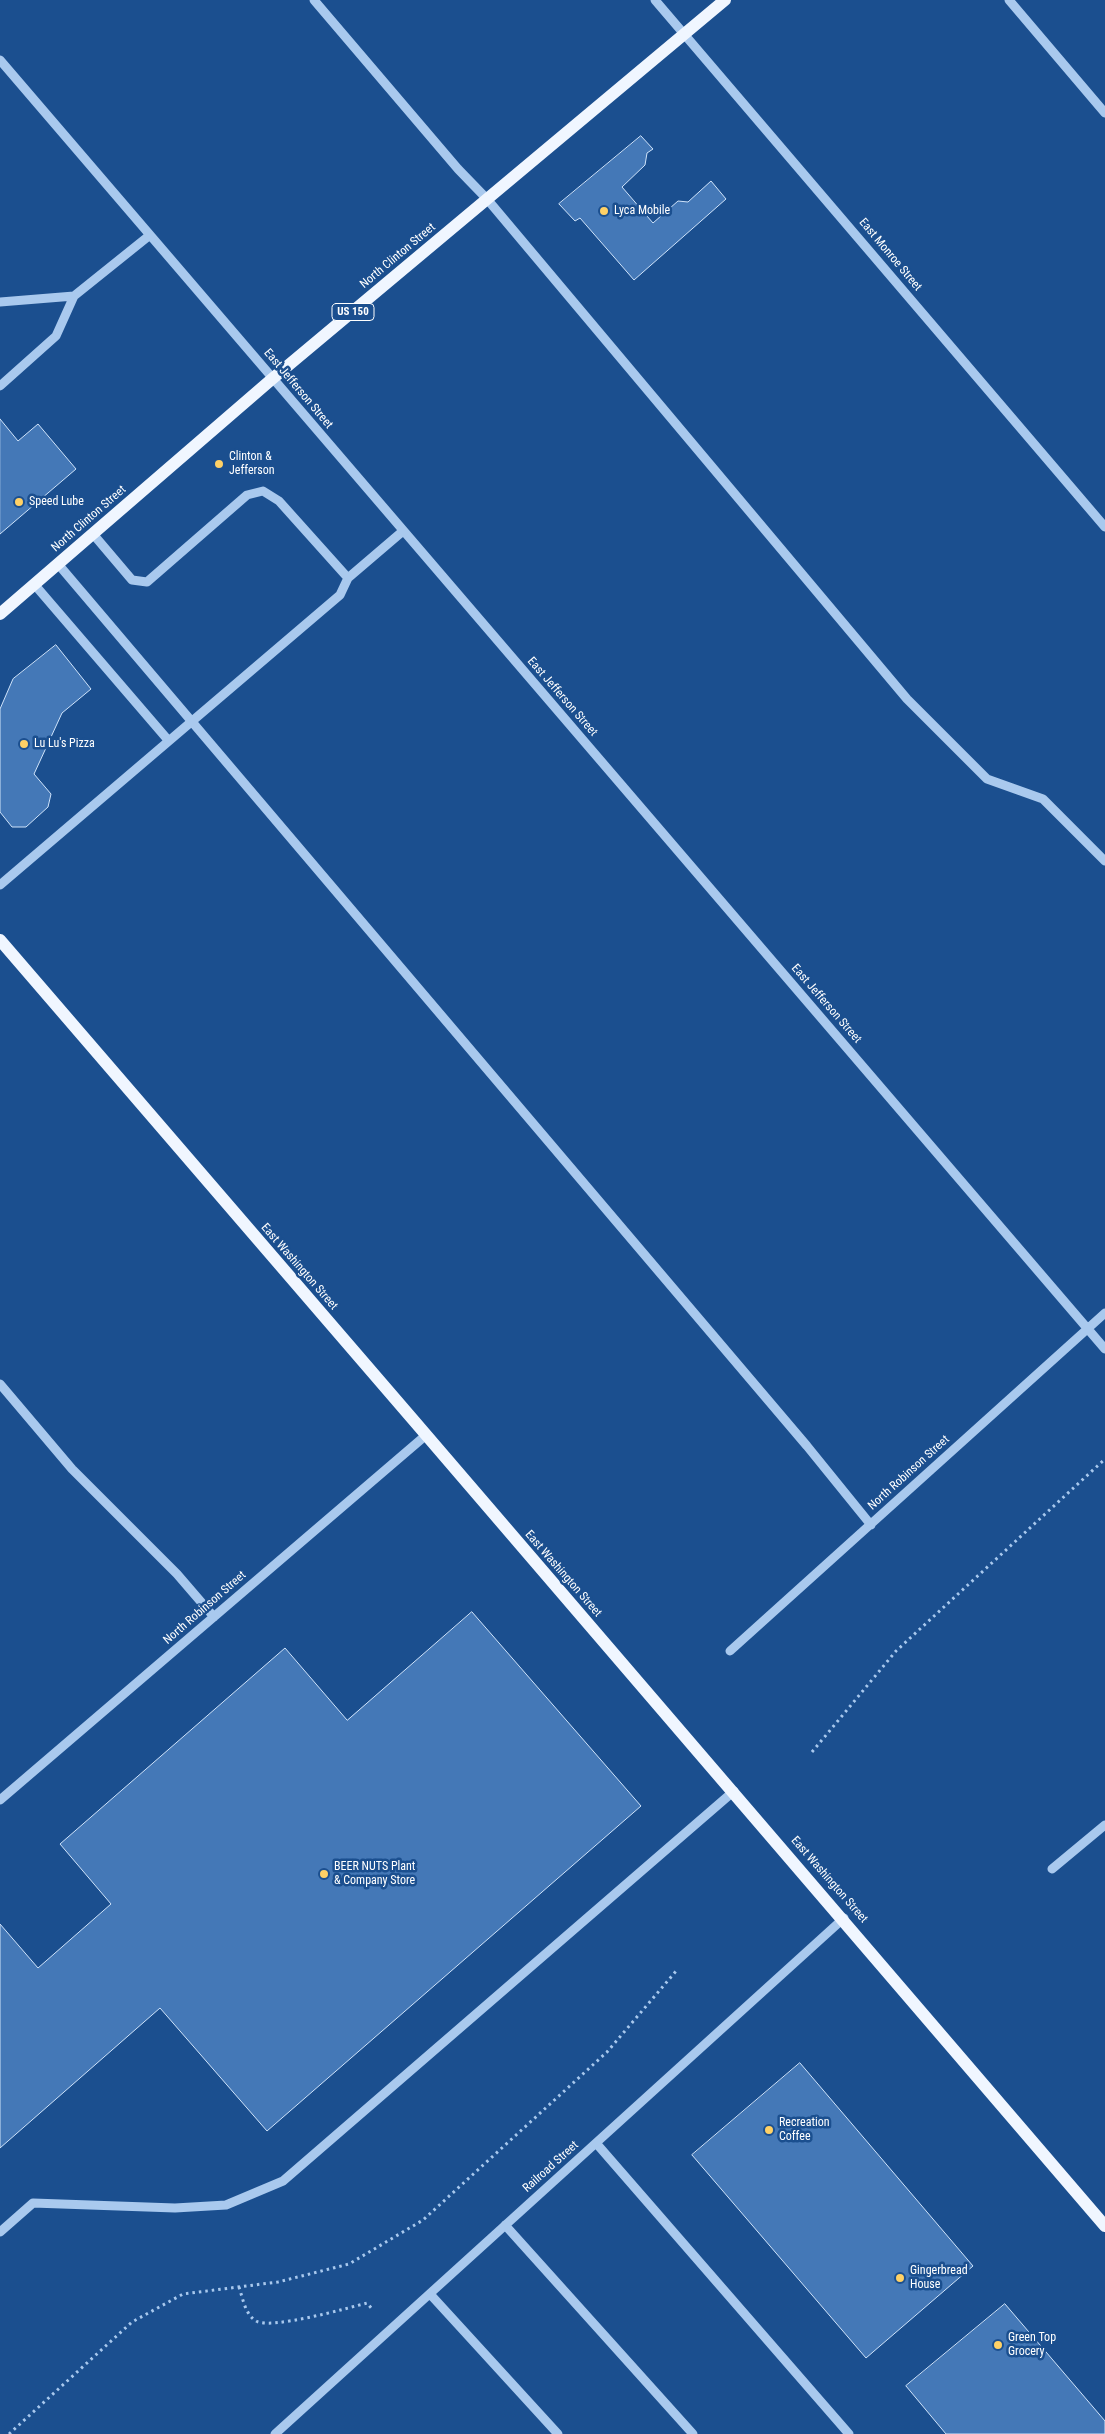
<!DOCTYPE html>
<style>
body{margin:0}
canvas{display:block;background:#1b4f8f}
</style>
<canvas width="1105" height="2434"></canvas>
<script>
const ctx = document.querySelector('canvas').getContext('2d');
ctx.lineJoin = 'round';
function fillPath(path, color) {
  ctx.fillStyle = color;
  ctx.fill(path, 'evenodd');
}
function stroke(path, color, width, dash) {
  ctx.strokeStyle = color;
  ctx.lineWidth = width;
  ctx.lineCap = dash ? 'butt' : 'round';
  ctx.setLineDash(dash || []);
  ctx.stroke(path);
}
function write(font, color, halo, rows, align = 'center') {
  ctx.font = font + ' "Roboto Condensed",sans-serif';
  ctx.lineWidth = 5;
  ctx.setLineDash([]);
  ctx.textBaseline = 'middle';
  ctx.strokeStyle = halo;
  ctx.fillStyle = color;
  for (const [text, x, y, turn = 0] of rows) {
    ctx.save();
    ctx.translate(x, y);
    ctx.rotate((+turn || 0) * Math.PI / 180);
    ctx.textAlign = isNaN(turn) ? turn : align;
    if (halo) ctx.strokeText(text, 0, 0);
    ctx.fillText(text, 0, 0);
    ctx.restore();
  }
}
const building = new Path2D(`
 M641 136 653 149 647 153 645 165 622 187 653 223 678 201 688 202 711 181 726 199 634 280 580 218 575 221 559 204Z
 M0 419 18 441 38 424 76 469 0 534Z
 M56 645 91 689 62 713 34 774 51 794 48 807 26 827H12L0 812V709L13 679Z
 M472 1612 641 1806 267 2131 160 2008 0 2148V1924L38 1968 111 1904 60 1844 285 1648 347 1720Z
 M800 2063 973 2266 866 2358 692 2155Z
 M1005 2304 1105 2421V2434H946L906 2386Z`);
fillPath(building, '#4478b7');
stroke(building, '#cfe3fa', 1);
stroke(new Path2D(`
 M812 1752 896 1651 1105 1459
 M239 2287C243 2299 245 2314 256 2321 270 2330 348 2308 367 2303L373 2310
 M9 2434 132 2322 183 2294 278 2282 349 2264 423 2220 607 2052 677 1970`), '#a9c9ee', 3, [2.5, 4]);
stroke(new Path2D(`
 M314 0 458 169 487 199 907 699 987 779 1043 799 1105 861
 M655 0 1105 527
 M1009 0 1105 113
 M0 60 1105 1349
 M0 302 74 296 150 235
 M0 386 56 336 74 296
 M93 534 132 580 147 582 247 495 263 491 279 501 348 578 403 531
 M58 564 807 1446 871 1525
 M34 584 168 740
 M0 885 340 595 348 578
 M0 1384 72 1469 177 1574 214 1617
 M730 1651 1105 1313
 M0 1800 425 1436
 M1052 1869 1105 1825
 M596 2143 849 2434
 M505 2225 693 2434
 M0 2232 33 2203 175 2208 226 2205 283 2181 734 1791
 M430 2294 558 2434
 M275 2434 844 1918`), '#a9c9ee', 9);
stroke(new Path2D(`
 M0 614 272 379 725 0
 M0 940C368 1369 739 1795 1105 2226`), '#f0f6ff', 12);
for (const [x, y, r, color] of [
 [604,211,5,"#ffd166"],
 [219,464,5,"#ffd166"],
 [19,502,5,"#ffd166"],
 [24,744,5,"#ffd166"],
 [324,1874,5,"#ffd166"],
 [769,2130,5,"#ffd166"],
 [900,2278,5,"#ffd166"],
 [998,2345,5,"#ffd166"]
]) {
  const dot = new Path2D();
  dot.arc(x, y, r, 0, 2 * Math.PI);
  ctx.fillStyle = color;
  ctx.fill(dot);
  stroke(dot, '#1b4f8f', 2);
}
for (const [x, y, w] of [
 [353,312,42]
]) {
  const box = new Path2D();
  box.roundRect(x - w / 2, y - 8.5, w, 17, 4);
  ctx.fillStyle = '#1b4f8f';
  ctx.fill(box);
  stroke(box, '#fff', 1);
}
write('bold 11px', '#fff', null, [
 ["US 150",353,312]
]);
write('12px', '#fff', '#1b4f8f', [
 ["Lyca Mobile",614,211],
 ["Clinton &",229,457],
 ["Jefferson",229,471],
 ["Speed Lube",29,502],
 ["Lu Lu's Pizza",34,744],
 ["BEER NUTS Plant",334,1867],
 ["& Company Store",334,1881],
 ["Recreation",779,2123],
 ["Coffee",779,2137],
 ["Gingerbread",910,2271],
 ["House",910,2285],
 ["Green Top",1008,2338],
 ["Grocery",1008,2352]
], 'left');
write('12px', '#fff', '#1b4f8f', [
 ["East Monroe Street",890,255,50],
 ["North Clinton Street",398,256,-40],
 ["East Jefferson Street",298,389,50],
 ["North Clinton Street",89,519,-41],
 ["East Jefferson Street",562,697,49],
 ["East Jefferson Street",826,1004,49],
 ["East Washington Street",299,1267,49],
 ["North Robinson Street",909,1473,-42],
 ["East Washington Street",563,1574,49],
 ["North Robinson Street",205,1608,-41],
 ["East Washington Street",829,1880,49],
 ["Railroad Street",551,2167,-42]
]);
</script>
